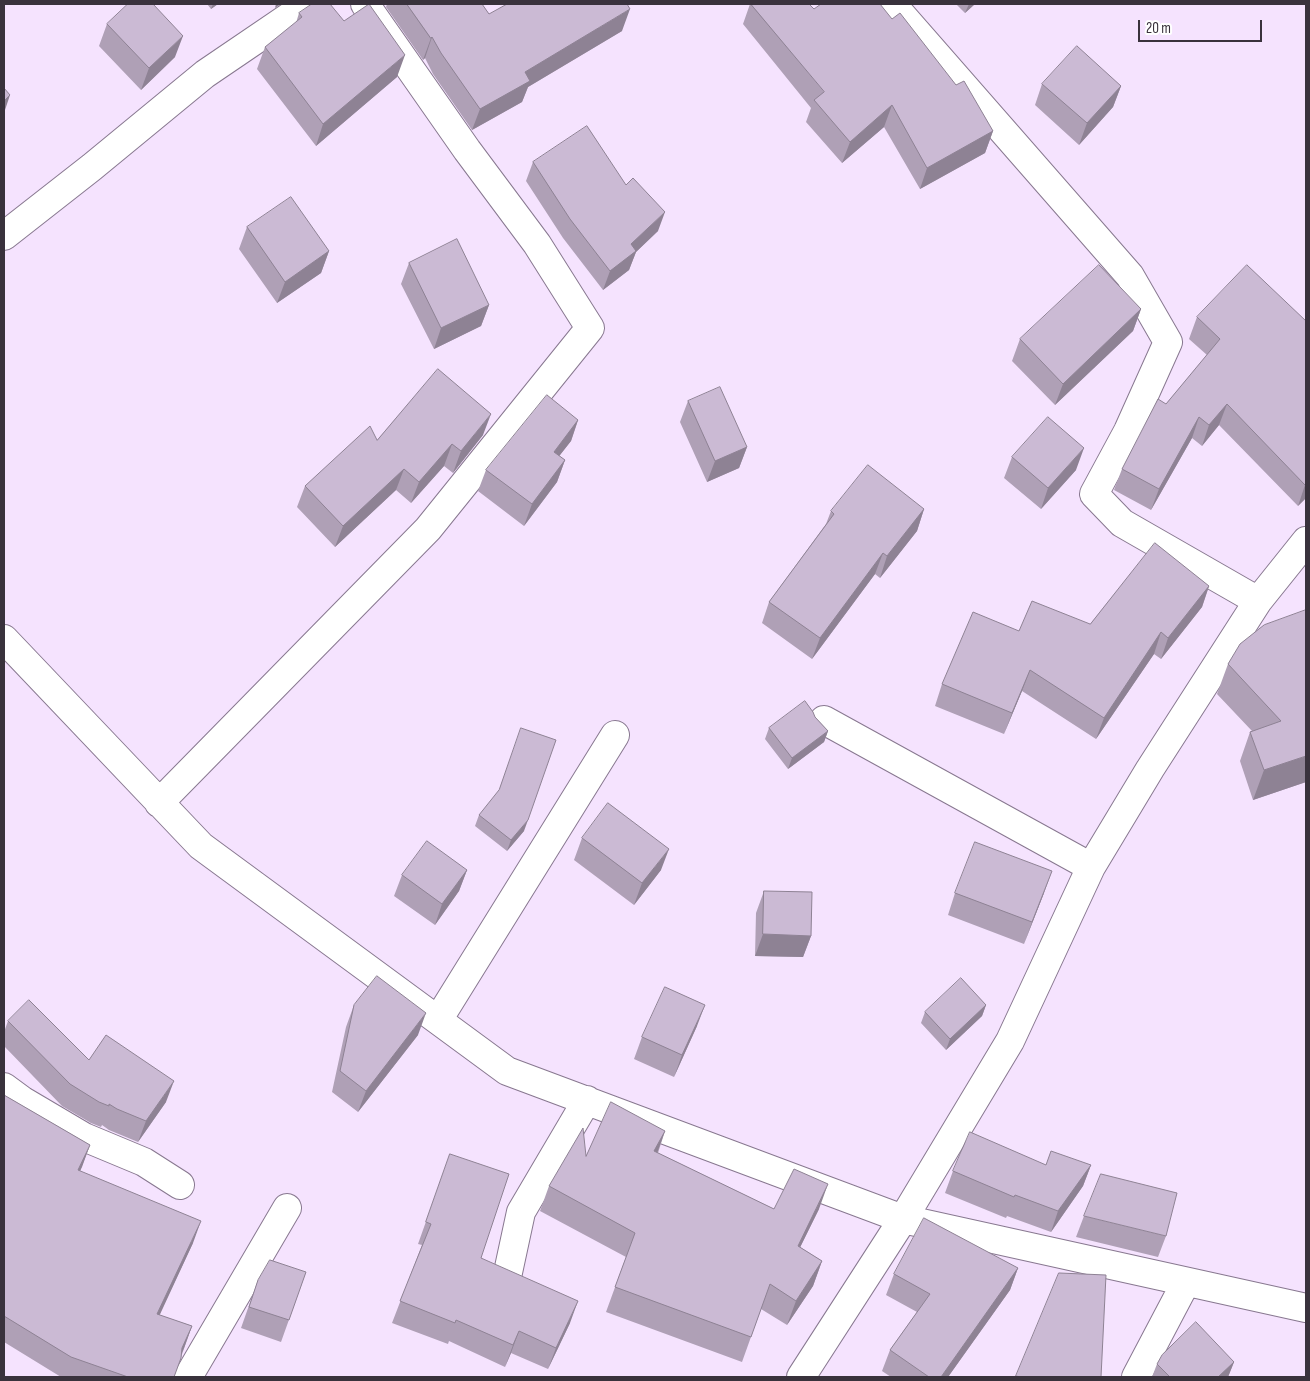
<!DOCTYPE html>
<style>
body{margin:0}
#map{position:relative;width:1310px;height:1381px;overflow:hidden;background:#f5e3fe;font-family:"Sofia Sans Condensed",sans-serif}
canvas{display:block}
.frame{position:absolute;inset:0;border:5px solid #39323c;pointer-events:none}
.scale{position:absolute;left:1138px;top:20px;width:124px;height:22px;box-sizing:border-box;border:2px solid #39323c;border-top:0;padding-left:6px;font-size:15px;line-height:18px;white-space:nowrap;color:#39323c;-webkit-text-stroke:4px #fff;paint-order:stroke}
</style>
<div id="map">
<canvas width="1310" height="1381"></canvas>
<div class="frame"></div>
<div class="scale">20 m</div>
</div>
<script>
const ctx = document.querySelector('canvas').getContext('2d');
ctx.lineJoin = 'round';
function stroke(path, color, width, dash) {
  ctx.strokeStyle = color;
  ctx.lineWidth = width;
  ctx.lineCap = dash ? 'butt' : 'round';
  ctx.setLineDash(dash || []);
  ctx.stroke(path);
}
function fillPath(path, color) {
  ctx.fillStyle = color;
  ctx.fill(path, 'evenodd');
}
const minor = new Path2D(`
 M892 4 1130 276 1168 342 1128 431 1094 494 1122 523 1258 601
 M4 236 92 167 205 74 308 4
 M4 639 201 846 507 1071 903 1219 1306 1308
 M824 720 1091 867
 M159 803 428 529 590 328 537 244 467 150 365 4
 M438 1020 615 735
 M4 1087 23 1101 84 1137 144 1162 180 1185
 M507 1277 521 1212 587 1100
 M188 1377 287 1208
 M801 1377 903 1219 1010 1041 1091 867 1150 769 1258 601 1306 541
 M1136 1377 1186 1282`);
stroke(minor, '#887890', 30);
stroke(minor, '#fff', 28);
fillPath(new Path2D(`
 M207 4H218L211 9Z
 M387 4H482L489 14 622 31 528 87 522 102 472 130 433 74 425 58 423 60 386 7Z
 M750 4H809L814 9 892 19 956 85 993 131 985 153 920 189 884 127 842 163 806 122 811 108 743 24Z
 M956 4H975L965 13Z
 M299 13 344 21 397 77 316 146 257 69 265 47 296 23Z
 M107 24 175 57 141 90 99 46Z
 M1042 84 1121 86 1113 107 1079 145 1035 105Z
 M533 162 658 231 636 252 629 270 603 290 563 238 526 181Z
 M247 227 329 251 321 273 277 303 239 249Z
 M409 263 489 305 481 326 434 349 401 284Z
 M1141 309 1133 331 1055 405 1012 361 1020 339Z
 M1197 317 1306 321V498L1298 506 1219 425 1202 446 1192 438 1151 510 1114 490 1122 469 1166 404 1207 355 1189 339Z
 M688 401 747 447 739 468 707 482 680 422Z
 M578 420 571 441 559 456 565 460 557 482 524 526 478 491 486 470Z
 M483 435 453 473 444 466 411 503 396 490 335 547 297 507 305 486 377 440Z
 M1012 457 1076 470 1041 509 1004 478Z
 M924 509 917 531 880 578 875 574 812 659 762 623 769 602 826 524 831 511Z
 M1209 586 1202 607 1161 659 1154 654 1096 739 1022 691 1004 734 935 706 942 684 1019 631 1090 624Z
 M1264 625 1306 782 1253 800 1240 761 1250 732 1252 731 1217 694 1228 664Z
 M815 717 828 731 824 742 788 769 765 739 769 728Z
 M479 815 524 831 507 851 475 826Z
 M582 838 661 870 634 905 574 860Z
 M467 870 459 891 435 925 394 896 402 875Z
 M764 891 811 936 803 957 755 956 756 913Z
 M955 893H1044L1024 944 948 915Z
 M354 1005 418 1035 358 1112 332 1092 346 1027Z
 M986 1005 982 1016 946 1050 921 1023 925 1012Z
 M8 1021 89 1060 166 1102 138 1142 109 1130 102 1125 101 1127 91 1123 62 1106 4 1046V1032Z
 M697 1026 674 1077 634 1059 642 1037Z
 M4 1095 90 1145 80 1171 193 1243 159 1315 192 1326 174 1377H61L4 1342Z
 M665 1131 658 1153 774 1209H819L800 1247 822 1261 813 1286 787 1325 761 1309 742 1362 606 1312 626 1257 540 1211 549 1186 586 1156Z
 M450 1154 481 1258 570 1323 548 1369 511 1353 505 1367 449 1341 448 1344 392 1323 422 1245 418 1244Z
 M1046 1165H1091L1083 1186 1051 1232 1007 1216 1006 1218 945 1193 953 1171Z
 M1084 1216 1166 1236 1158 1257 1076 1237Z
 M1018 1268 1010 1290 948 1377H891L882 1371 890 1350 917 1312 886 1295 894 1274Z
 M306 1272 281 1342 241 1328 258 1280Z
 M1234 1362 1228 1377H1152L1157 1364Z`), '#afa0b6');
fillPath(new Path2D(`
 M213 4H218L211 9Z
 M276 4H281L275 8Z
 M969 4H975L965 13Z
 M630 9 622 31 528 87 522 102 472 130 480 109 525 72Z
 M183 36 175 57 141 90 149 68Z
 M432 37 425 58 423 60 431 38Z
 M405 55 397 77 316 146 323 124Z
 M1121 86 1113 107 1079 145 1087 123Z
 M10 95 4 113V101Z
 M892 105 884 127 842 163 850 142Z
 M993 131 985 153 920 189 927 168Z
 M665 212 658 231 636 252 629 270 603 290 610 271 631 244Z
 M329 251 321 273 277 303 285 282Z
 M489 305 481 326 434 349 441 328Z
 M1141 309 1133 331 1055 405 1063 384Z
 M1227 404 1219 425 1202 446 1209 425Z
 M491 414 483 435 453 473 461 451Z
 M1199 417 1192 438 1151 510 1159 489Z
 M578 420 571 441 546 473 554 452Z
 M452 444 444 466 411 503 419 482Z
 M747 447 739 468 707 482 715 461Z
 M1084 448 1076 470 1041 509 1048 488Z
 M565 460 557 482 524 526 532 504Z
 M404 469 396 490 335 547 343 526Z
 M1306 484V498L1298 506 1305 485Z
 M924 509 917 531 880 578 887 556Z
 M883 553 875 574 812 659 820 638Z
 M1209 586 1202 607 1161 659 1168 638Z
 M1161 632 1154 654 1096 739 1104 718Z
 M1030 670 1022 691 1004 734 1012 713Z
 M828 731 824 742 788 769 792 758Z
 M1306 756V782L1253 800 1264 770Z
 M528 820 524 831 507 851 511 840Z
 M669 849 661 870 634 905 642 883Z
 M467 870 459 891 435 925 442 904Z
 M1052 871 1044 893 1024 944 1032 922Z
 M763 934 811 936 803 957 755 956Z
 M705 1005 697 1026 674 1077 682 1055Z
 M986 1005 982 1016 946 1050 950 1039Z
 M426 1013 418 1035 358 1112 366 1091Z
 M174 1081 166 1102 138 1142 146 1121Z
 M665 1131 656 1156 654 1151Z
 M90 1145 82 1167 70 1192 78 1170Z
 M1091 1165 1083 1186 1051 1232 1058 1211Z
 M828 1184 819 1209 789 1270 798 1246Z
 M201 1221 193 1243 150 1336 157 1314Z
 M822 1261 813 1286 787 1325 796 1301Z
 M1018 1268 1010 1290 948 1377H941Z
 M578 1301 570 1323 548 1369 556 1348Z
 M192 1326 184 1348 174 1370 182 1348Z
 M519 1331 511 1353 505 1367 513 1345Z
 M1234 1362 1228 1377H1218Z`), '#8e8294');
const building = new Path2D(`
 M128 4H153L183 36 149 68 107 24Z
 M312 4H330L344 21 369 4 405 55 323 124 265 47 302 17 299 13Z
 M407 4H482L489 14 507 4H627L630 9 525 72 530 81 480 109 441 53 432 37 431 38Z
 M751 4H809L814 9 821 4H880L892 19 900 13 956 85 964 81 993 131 927 168 892 105 850 142 814 100 824 92Z
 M1077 46 1121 86 1087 123 1042 84Z
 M4 88 10 95 4 101Z
 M587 126 626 185 633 178 665 212 631 244 636 251 610 271 570 219 533 162Z
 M291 197 329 251 285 282 247 227Z
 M457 239 489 305 441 328 409 263Z
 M1099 265 1141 309 1063 384 1020 339Z
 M1247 265 1306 321V484L1305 485 1227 404 1209 425 1199 417 1159 489 1122 469 1158 399 1166 404 1220 339 1197 317Z
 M438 369 491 414 461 451 452 444 419 482 404 469 343 526 305 486 370 426 377 440Z
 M720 387 747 447 715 461 688 401Z
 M547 395 578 420 554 452 565 460 532 504 486 470Z
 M1048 417 1084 448 1048 488 1012 457Z
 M868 465 924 509 887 556 883 553 820 638 769 602 834 514 831 511Z
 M1155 543 1209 586 1168 638 1161 632 1104 718 1030 670 1012 713 942 684 973 612 1019 631 1032 601 1090 624Z
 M1306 610V756L1264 770 1250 732 1281 721 1228 664 1240 644 1264 625Z
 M805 701 813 712 815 717 828 731 792 758 769 728Z
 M521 728 556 740 528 820 511 840 479 815 499 790Z
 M608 803 669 849 642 883 582 838Z
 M427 841 467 870 442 904 402 875Z
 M975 842 1052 871 1032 922 955 893Z
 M764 891 812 892 811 936 763 934Z
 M377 976 426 1013 366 1091 340 1071 354 1005Z
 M961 978 986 1005 950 1039 925 1012Z
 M665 987 705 1005 682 1055 642 1037Z
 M29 1000 89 1060 106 1035 174 1081 146 1121 117 1109 109 1104V1106L99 1102 70 1084 8 1021Z
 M4 1095 90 1145 78 1170 201 1221 157 1314 192 1326 182 1348 181 1358 174 1377H128L71 1357 4 1316Z
 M611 1102 665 1131 654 1151 774 1209 794 1169 828 1184 798 1246 822 1261 796 1301 770 1284 751 1337 615 1287 635 1233 549 1186 583 1128 586 1156Z
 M970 1132 1046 1165 1051 1151 1091 1165 1058 1211 1015 1195 1014 1197 953 1171Z
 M450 1154 509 1174 481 1258 578 1301 556 1348 519 1331 513 1345 456 1320 455 1323 400 1301 431 1224 426 1222Z
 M1101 1174 1177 1193 1166 1236 1084 1216Z
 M924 1218 1018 1268 941 1377H929L890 1350 930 1294 894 1274Z
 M270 1260 306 1272 289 1320 249 1307 258 1280Z
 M1059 1273 1106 1275 1101 1377H1020L1016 1376Z
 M1196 1322 1234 1362 1218 1377H1170L1157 1364 1162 1355Z`);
fillPath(building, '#cbbad4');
stroke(building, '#8e8294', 1);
</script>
